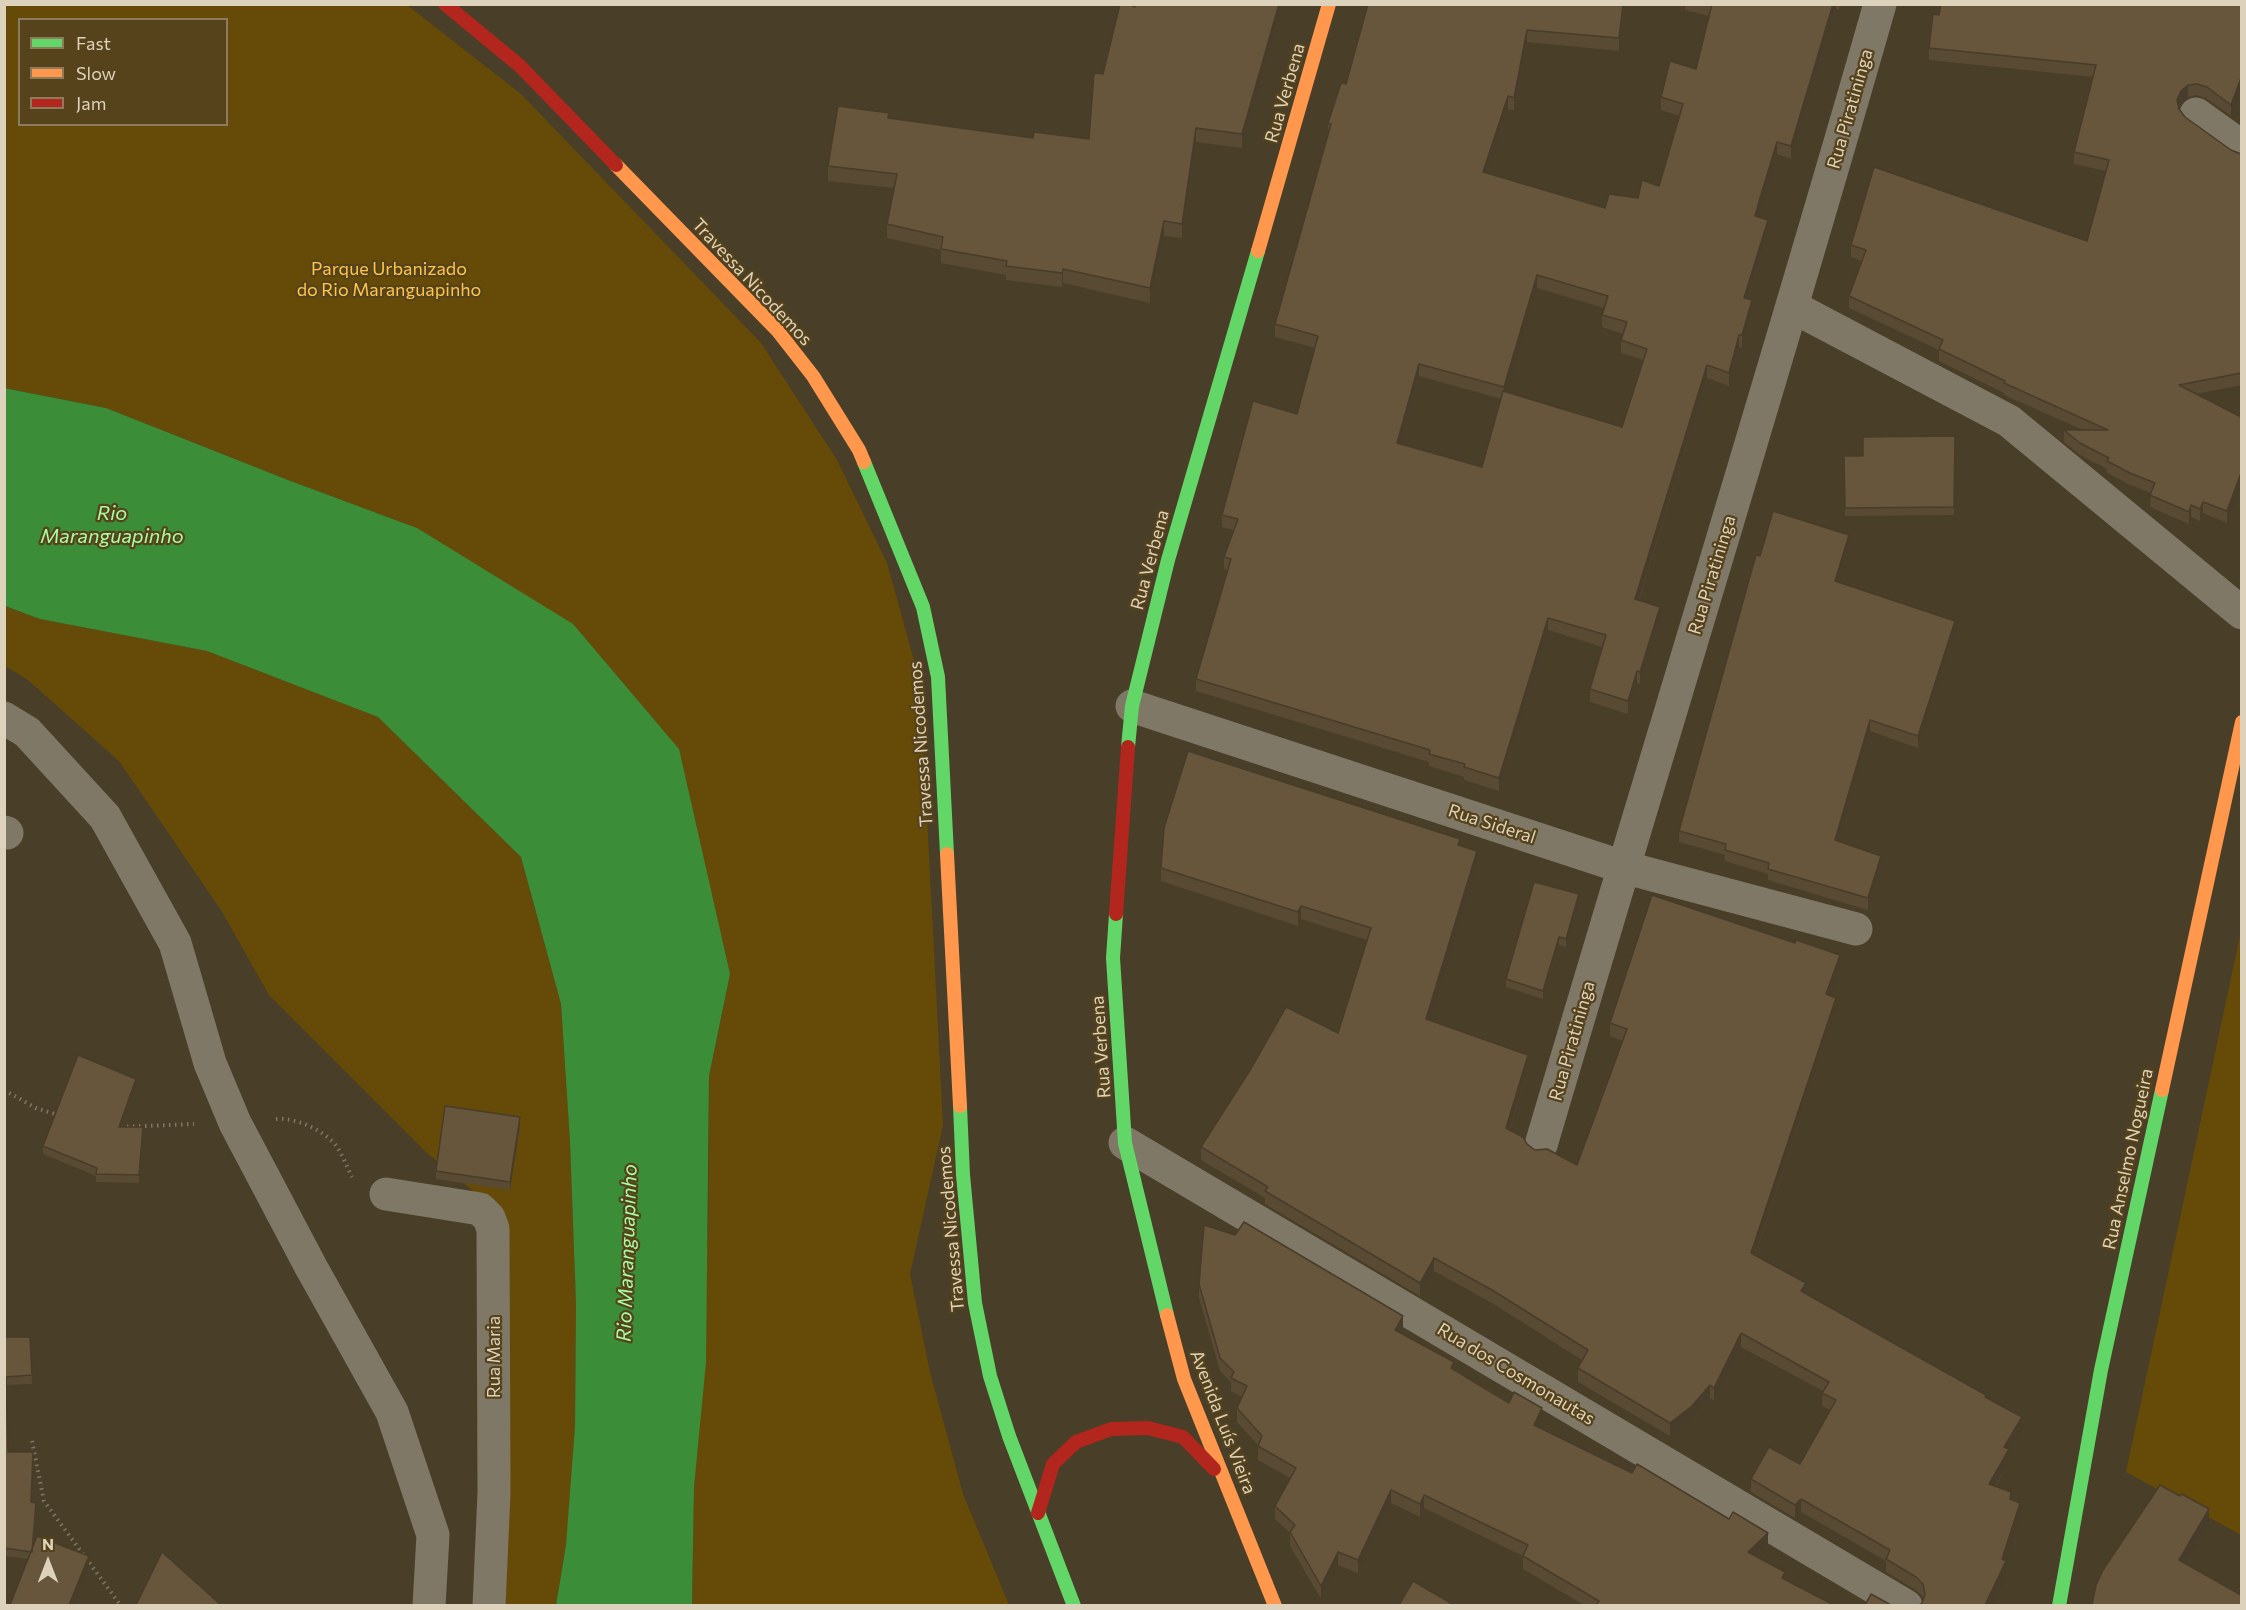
<!DOCTYPE html>
<meta charset="utf-8">
<style>
body{margin:0}
#map{position:relative;width:2246px;height:1610px;overflow:hidden;background:#493e28;font-family:Commissioner,sans-serif}
canvas{display:block}
.frame{position:absolute;inset:0;border:6px solid #ddd2bc;pointer-events:none}
.legend{position:absolute;left:18px;top:18px;width:210px;height:108px;box-sizing:border-box;background:#56431b;border:2px solid #8c7c5b;margin:0;padding:8px 10px;list-style:none;font-size:18px;color:#ddd2bc}
.legend li{display:flex;align-items:center;gap:12px;height:30px}
.legend b{width:30px;border:2px solid #8c7c5b}
.north{position:absolute;left:18px;top:1532px;width:60px;height:60px;-webkit-text-stroke:4px #56431b;paint-order:stroke;rotate:0deg;font-size:16px;font-weight:700;line-height:24px;text-align:center;color:#ddd2bc}
.north::after{content:'';display:block;margin:auto;width:21px;height:27px;background:#ddd2bc;clip-path:polygon(50% 0,100% 100%,50% 72%,0 100%)}
</style>
<div id="map">
<canvas width="2246" height="1610"></canvas>
<div class="frame"></div>
<ul class="legend">
<li><b style="height:8px;background:#63d668"></b>Fast</li>
<li><b style="height:8px;background:#ff974d"></b>Slow</li>
<li><b style="height:8px;background:#b3261e"></b>Jam</li>
</ul>
<div class="north">N</div>
</div>
<script>
const ctx = document.querySelector('canvas').getContext('2d');
ctx.lineJoin = 'round';
function fillPath(path, color) {
  ctx.fillStyle = color;
  ctx.fill(path, 'evenodd');
}
function stroke(path, color, width, dash) {
  ctx.strokeStyle = color;
  ctx.lineWidth = width;
  ctx.lineCap = dash ? 'butt' : 'round';
  ctx.setLineDash(dash || []);
  ctx.stroke(path);
}
function write(font, color, halo, rows, align = 'center') {
  ctx.font = font + ' Commissioner,sans-serif';
  ctx.lineWidth = 4.5;
  ctx.setLineDash([]);
  ctx.textBaseline = 'middle';
  ctx.strokeStyle = halo;
  ctx.fillStyle = color;
  for (const [text, x, y, turn = 0] of rows) {
    ctx.save();
    ctx.translate(x, y);
    ctx.rotate((+turn || 0) * Math.PI / 180);
    ctx.textAlign = isNaN(turn) ? turn : align;
    if (halo) ctx.strokeText(text, 0, 0);
    ctx.fillText(text, 0, 0);
    ctx.restore();
  }
}
fillPath(new Path2D(`
 M4 5H407L521 94 761 343 837 460 887 563 920 682 943 1125 910 1274 930 1372 963 1494 1009 1605H692L694 1487 708 1228 709 1076 730 974 417 528 288 480 106 408 5 388ZM20 20H226V124H20Z
 M4 606 40 619 207 651 378 717 521 857 561 1004 570 1142 576 1304 575 1426 567 1538 556 1605H504L478 1195 426 1152 269 995 221 910 119 761 28 680 5 666Z
 M2241 931V1535L2126 1472Z`), '#664b08');
fillPath(new Path2D(`
 M4 388 106 408 288 480 417 528 573 624 679 749 730 974 709 1076 706 1362 694 1487 692 1605H556L566 1545 575 1426 576 1304 570 1142 561 1004 521 857 378 717 207 651 40 619 5 606Z`), '#3b8d38');
stroke(new Path2D(`
 M4 1090 36 1108 58 1115
 M276 1119C295 1117 326 1131 337 1147 343 1156 347 1167 352 1177
 M121 1127 194 1124
 M32 1441 44 1501 121 1606`), '#7f7869', 4, [1.5, 4.5]);
stroke(new Path2D(`
 M2196 114 2242 147
 M1793 307 2009 421 2242 613
 M1132 706 1623 867 1856 929
 M4 718 27 732 105 817 175 943 210 1063 235 1123 311 1267 392 1412 433 1535 429 1606
 M4 832 7 833
 M1125 1143 1906 1606
 M1541 1145C1653 765 1771 386 1880 4
 M386 1194 480 1209 489 1218 493 1229 494 1493 489 1606`), '#807867', 33);
stroke(new Path2D(`
 M864 462 923 607 938 677 947 854
 M1128 747 1132 706 1168 560 1258 251
 M1116 914 1113 958 1125 1143 1167 1315
 M960 1106 963 1175 975 1303 990 1376 1009 1436 1074 1606
 M2059 1606 2101 1370 2162 1090`), '#63d668', 14);
stroke(new Path2D(`
 M616 165 777 330 813 376 859 450 864 462
 M1258 251 1329 4
 M947 854 960 1106
 M2162 1090 2242 722
 M1167 1315 1184 1379 1275 1606`), '#ff974d', 14);
stroke(new Path2D(`
 M445 4 520 66 616 165
 M1116 914 1128 747
 M1038 1513 1053 1464 1076 1442 1111 1429 1148 1428 1183 1437 1214 1469`), '#b3261e', 14);
fillPath(new Path2D(`
 M1368 4H1624L1619 51 1527 42 1514 110 1508 109 1487 173 1605 208 1638 198 1659 186 1680 116 1661 110V97L1696 69 1709 16 1685 10V4H1840L1839 10 1836 9 1791 159 1777 154 1760 211 1758 217 1768 233 1748 299 1752 313 1742 348 1739 347 1729 386 1707 378 1639 600 1660 619 1640 684 1637 683 1628 714 1590 702V689L1602 647 1548 630 1499 791 1464 780V777L1429 766V762L1196 691V679L1228 570 1224 569V557L1234 530 1222 527V515L1297 414 1315 348 1275 337V324L1328 133V123L1346 84ZM1537 288 1604 308 1602 315V327L1623 334 1621 340V353L1643 360 1622 427 1506 392ZM1419 376 1501 399 1482 467 1400 444Z
 M2241 4 2231 116 2207 99 2197 95 2188 97 2181 103 2179 109 2185 117 2231 150 2241 154V385L2196 394 2241 417 2227 523 2203 513 2200 521 2191 517 2189 524 2150 507 2151 493 2130 485 2107 473V469L2080 455 2064 442V430H2083L2004 395V393L1939 361V350L1849 308V296L1862 261 1851 257V245L2087 241 2106 171 2074 164V152L2093 77 1929 60V48Z
 M1135 7 1279 17 1242 148 1196 142 1182 238 1164 236 1150 303 1063 283 1062 287 1006 280V275L941 263V250L887 238V224L894 188 828 181V166L889 118 1033 138 1089 139 1103 74Z
 M1955 436 1954 515 1845 516 1844 456H1863Z
 M1849 546 1838 582 1955 632 1918 748 1870 731 1838 841 1881 867 1868 910 1768 880V874L1725 861V855L1679 842V831L1760 556Z
 M1460 845 1477 864 1429 1020 1528 1068 1510 1130 1527 1144 1535 1150 1577 1165 1623 1041 1610 1036V1023L1840 968 1830 996 1836 1011 1755 1255 1806 1294 1986 1397 2022 1431 2009 1452V1462L1996 1486 2011 1499 2020 1516 2006 1561V1575L1922 1603 1923 1597 1916 1590 1886 1572V1561L1801 1512 1795 1518 1751 1492V1479L1800 1464 1830 1410 1822 1406 1823 1391 1741 1347 1714 1401 1710 1398 1692 1420 1670 1436 1578 1382V1368L1582 1360 1492 1303 1434 1271 1420 1296 1265 1204V1198L1201 1160V1147L1338 1033 1367 940 1301 919 1298 926 1161 881V868Z
 M1579 903 1566 947 1559 945 1543 999 1506 987V979Z
 M136 1087 122 1127 143 1136 139 1183 96 1182V1176L43 1154V1146Z
 M520 1125 510 1190 436 1179V1171Z
 M1199 1284 1403 1329 1400 1333 1454 1369 1542 1421 1539 1427 1768 1546 1757 1557 1785 1579 1834 1605H1584L1523 1569V1556L1424 1508 1420 1517 1391 1503 1358 1573 1338 1565 1321 1599 1290 1546V1533L1275 1519V1506L1290 1478 1258 1460V1445L1237 1422V1408L1242 1397 1231 1391V1382L1220 1371 1199 1298Z
 M4 1337H30L32 1384 6 1385 8 1452 31 1502 36 1511 33 1548 89 1565 28 1559 4 1556Z`), '#594a34');
fillPath(new Path2D(`
 M1279 4V17L1242 148V134Z
 M1623 4H1624L1619 51V38Z
 M1833 4H1836V9L1791 159V146Z
 M1527 30V42L1514 110V98Z
 M2241 78V90L2231 116V105Z
 M2188 85V97L2181 103 2177 112V100L2181 91Z
 M1508 96V109L1483 185V172Z
 M1196 128V142L1182 238V224Z
 M1777 142V154L1755 229V216Z
 M1768 220V233L1744 311V298Z
 M1164 221V236L1150 303V288Z
 M1063 269V283L1062 287V273Z
 M1537 275V288L1504 400V387Z
 M1752 300V313L1742 348V335Z
 M1739 335V347L1729 386V373Z
 M1419 364V376L1397 455V443Z
 M1707 365V378L1635 611V599Z
 M2241 473V484L2227 523V511Z
 M2203 502V513L2200 521V509Z
 M2191 505V517L2189 524V512Z
 M1849 535V546L1835 592V581Z
 M1660 607V619L1640 684V672Z
 M1548 618V630L1499 791V778Z
 M1955 621V632L1918 748V736Z
 M1637 671V683L1628 714V701Z
 M1870 720V731L1835 852V840Z
 M1477 851V864L1426 1032V1019Z
 M1881 856V867L1868 910V898Z
 M1579 894V903L1566 947V939Z
 M1301 906V919L1298 926V912Z
 M1559 937V945L1543 999V991Z
 M1840 955V968L1826 1008V994Z
 M1836 998V1011L1751 1266V1253Z
 M1528 1055V1068L1506 1141V1128Z
 M136 1079V1087L119 1135V1127Z
 M520 1117V1125L510 1190V1182Z
 M143 1127V1136L139 1183V1175Z
 M1434 1258V1271L1420 1296V1283Z
 M1806 1283V1296L1801 1291Z
 M1403 1316V1329L1395 1344V1330Z
 M1741 1333V1347L1714 1401V1388Z
 M1710 1385V1398L1692 1420 1670 1436V1423Z
 M1542 1408V1421L1534 1438V1425Z
 M2022 1417V1431L2009 1452V1462L1989 1497V1484L2004 1447Z
 M1391 1490V1503L1358 1573V1560Z
 M1424 1495V1508L1420 1517V1504Z
 M1801 1499V1512L1795 1518V1505Z
 M2020 1503V1516L2006 1562V1575L1992 1605H1985L2002 1559Z
 M2209 1509V1522L2179 1572V1560Z
 M1768 1533V1546L1748 1565V1552Z
 M1338 1552V1565L1321 1599V1586Z
 M89 1556V1565L73 1605H69Z`), '#483c2a');
const building = new Path2D(`
 M1120 4H1128L1135 7 1136 4H1279L1242 134 1196 128 1182 224 1164 221 1150 288 1063 269 1062 273 1006 266 1007 261 941 249 943 237 887 224 897 174 828 166 838 106 889 113 888 118 1033 138 1034 132 1089 139 1094 73 1103 74Z
 M1368 4H1623L1619 38 1527 30 1514 98 1508 96 1483 172 1605 208 1609 194 1638 198 1642 180 1659 186 1683 104 1661 97 1670 61 1696 69 1712 4H1833L1791 146 1777 142 1760 198 1755 216 1768 220 1744 298 1752 300 1742 335H1739L1729 373 1707 365 1635 599 1660 607 1640 672 1637 671 1628 701 1590 689 1606 635 1548 618 1499 778 1464 767 1465 764 1429 754 1430 750 1196 679 1231 559 1224 557 1238 519 1222 515 1253 401 1297 414 1318 336 1275 324 1331 124 1328 123 1341 83 1346 84ZM1537 275 1608 296 1602 315 1627 322 1621 340 1647 349 1622 427 1503 391 1482 467 1397 443 1419 364 1504 387Z
 M1941 4H2241V78L2231 105 2207 87 2197 84 2188 85 2181 91 2177 100 2179 109 2185 117 2231 150 2241 154V373L2179 385 2241 417V473L2227 511 2203 502 2200 509 2191 505 2189 512 2150 495 2155 483 2130 473 2107 461 2109 458 2080 443 2064 430H2108L2004 383 2005 381 1939 349 1943 340 1849 296 1866 250 1851 245 1874 167 2087 241 2109 160 2074 152 2096 65 1929 48 1933 14 1939 15Z
 M1955 436 1954 507 1845 508 1844 456H1863V437Z
 M1773 511 1849 535 1835 581 1955 621 1918 736 1870 720 1835 840 1881 856 1868 898 1768 869 1769 863 1725 850 1726 844 1679 831 1756 555 1760 556Z
 M1188 751 1460 839 1458 845 1477 851 1426 1019 1528 1055 1506 1128 1523 1137 1527 1144 1535 1150 1547 1149 1577 1165 1627 1029 1610 1023 1652 895 1795 943 1796 940 1840 955 1826 994 1836 998 1751 1253 1806 1283 1801 1291 1986 1395 1985 1397 2022 1417 2004 1447 2009 1449 1989 1484 2011 1492 2010 1499 2020 1503 2002 1559 2006 1561 1985 1605H1919L1922 1603 1925 1594 1923 1584 1916 1577 1886 1559 1890 1550 1801 1499 1795 1505 1751 1479 1769 1447 1800 1464 1836 1400 1822 1393 1829 1382 1741 1333 1714 1388 1710 1385 1692 1406 1670 1423 1578 1368 1588 1350 1492 1290 1434 1258 1420 1283 1265 1191 1268 1187 1201 1147 1252 1067 1286 1007 1338 1033 1371 928 1301 906 1298 912 1161 868 1164 828Z
 M1534 882 1579 894 1566 939 1559 937 1543 991 1506 979Z
 M78 1055 136 1079 119 1127H143L139 1175 96 1174 97 1168 43 1146Z
 M445 1106 520 1117 510 1182 436 1171Z
 M1244 1222 1403 1316 1395 1330 1454 1362 1451 1368 1509 1403 1514 1392 1542 1408 1534 1425 1632 1473 1637 1464 1729 1519 1733 1512 1768 1533 1748 1552 1785 1572 1782 1578 1834 1605H1596L1599 1601 1523 1556 1528 1545 1424 1495 1420 1504 1391 1490 1358 1560 1338 1552 1321 1586 1290 1532 1295 1525 1275 1506 1296 1468 1258 1446 1262 1436 1237 1408 1247 1386 1231 1378 1234 1372 1220 1358 1199 1284 1204 1225 1235 1235Z
 M4 1337H30L32 1375 6 1377 8 1452H33L31 1502 36 1503 32 1552 4 1548Z
 M2160 1485 2180 1496 2182 1494 2209 1509 2179 1560 2241 1595V1605H2092L2096 1585 2103 1570Z
 M37 1536 89 1556 69 1605H71H10Z
 M162 1552 221 1605H136Z
 M1413 1581 1454 1605H1399Z
 M1871 1594 1891 1605H1865Z`);
fillPath(building, '#67563c');
stroke(building, '#483c2a', 1.5);
write('18px', '#ddd2bc', '#56431b', [
 ["Rua Verbena",1285,93,-74],
 ["Rua Piratininga",1850,109,-74],
 ["Travessa Nicodemos",752,282,47],
 ["Rua Verbena",1150,560,-75],
 ["Rua Piratininga",1712,575,-73],
 ["Travessa Nicodemos",921,744,-94],
 ["Rua Sideral",1492,824,18],
 ["Rua Piratininga",1572,1041,-74],
 ["Rua Verbena",1101,1047,-94],
 ["Rua Anselmo Nogueira",2128,1159,-78],
 ["Travessa Nicodemos",951,1229,-95],
 ["Rua Maria",494,1357,-90],
 ["Rua dos Cosmonautas",1516,1374,31],
 ["Avenida Luís Vieira",1223,1422,69]
]);
write('18px', '#fdc54c', '#56431b', [
 ["Parque Urbanizado",389,269],
 ["do Rio Maranguapinho",389,290]
]);
write('italic 20px', '#a6fda2', '#56431b', [
 ["Rio",112,513],
 ["Maranguapinho",112,536],
 ["Rio Maranguapinho",627,1253,-88]
]);
</script>
